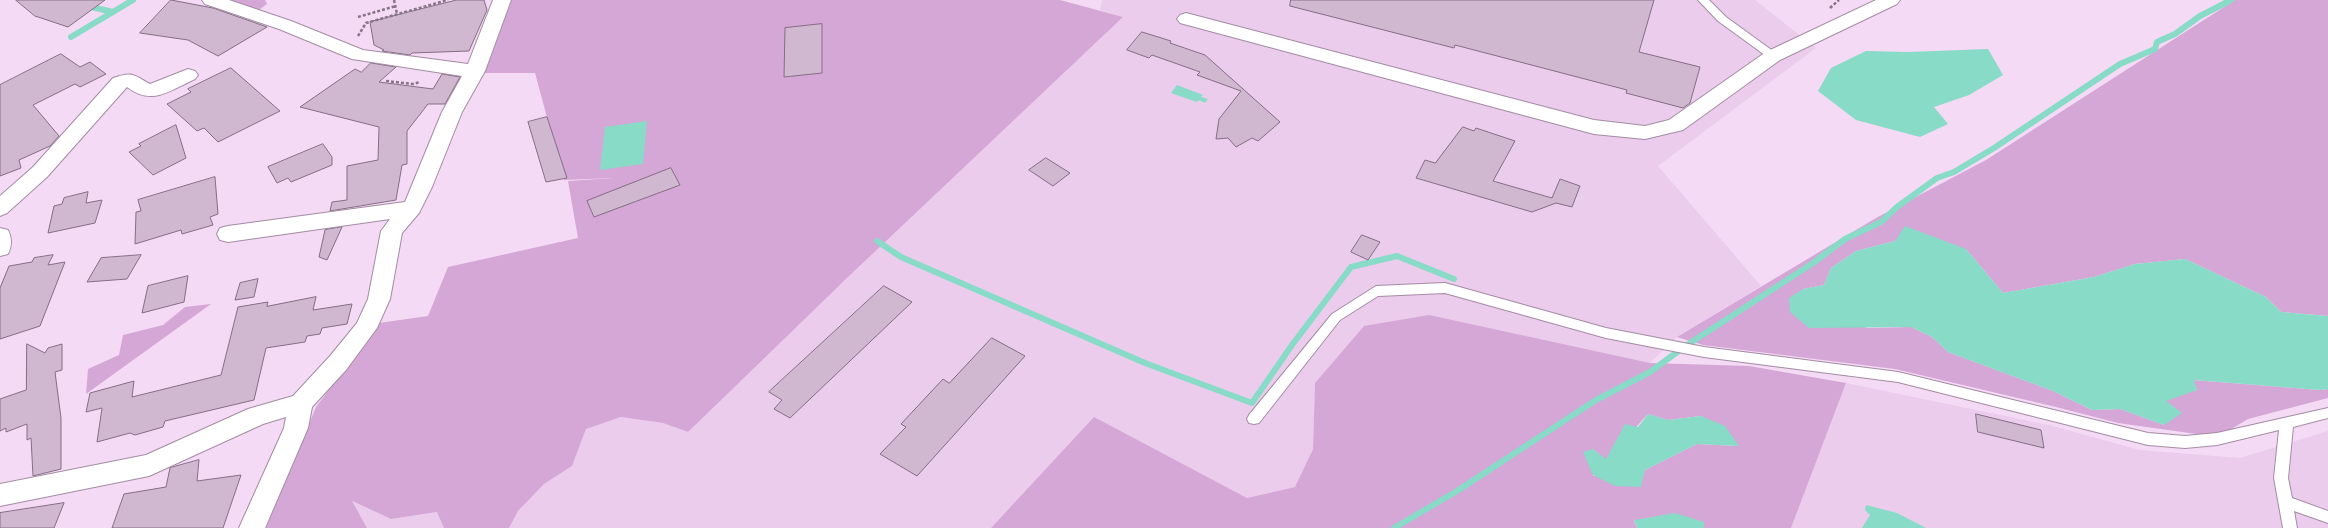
<!DOCTYPE html>
<style>
body{margin:0}
canvas{display:block;background:#f4daf4}
</style>
<canvas width="2328" height="528"></canvas>
<script>
const ctx = document.querySelector('canvas').getContext('2d');
ctx.lineJoin = 'round';
function fillPath(path, color) {
  ctx.fillStyle = color;
  ctx.fill(path, 'evenodd');
}
function stroke(path, color, width, dash) {
  ctx.strokeStyle = color;
  ctx.lineWidth = width;
  ctx.lineCap = dash ? 'butt' : 'round';
  ctx.setLineDash(dash || []);
  ctx.stroke(path);
}
fillPath(new Path2D(`
 M1102 0H1755L1816 48 1658 166 1761 286 1677 337 1650 363 1593 351 1364 326 1315 383 1313 449 1295 487 1247 498 1094 418 991 528H509L518 511 544 484 572 466 586 429 621 417 663 423 688 432 765 356 1123 17 1100 10Z
 M1846 383 2049 425 2140 450 2240 458 2328 431V528H1791Z
 M351 501 391 519 438 512 444 528H367Z`), '#ebccec');
fillPath(new Path2D(`
 M216 0H265L267 4 255 13Z
 M504 0H1060L1123 17 846 279 688 432 663 423 621 417 586 429 572 466 544 484 518 511 509 528H444L437 512 391 519 352 501 367 528H266L316 407 379 323 428 316 448 267 578 238 568 181 614 178 564 180 535 73H469Z
 M2235 0H2328V316L2281 312 2266 297 2185 259 2135 264 2094 277 2003 293 1966 249 1895 241 1856 251 1831 268 1824 285 1803 289 1867 328 1911 327 1932 337 1948 352 2053 391 2092 410 2120 409 2164 425 2159 398 2197 390 2193 380 2320 390 2328 389V398L2248 419 2218 437 2118 423 2056 407 1895 369 1703 345 1677 337 1876 218 1986 160Z
 M211 304 86 394 88 369 119 355 123 335 163 325 185 307Z
 M1429 315 1650 363 1749 366 1846 383 1791 528H1704V522L1634 521 1637 528H991L1094 417 1247 498 1295 487 1313 449 1315 383 1364 326ZM1648 414 1668 420 1701 416 1738 446 1697 444 1645 470 1593 476V449L1606 460Z`), '#d5a7d6');
fillPath(new Path2D(`
 M1988 49 2003 75 1969 95 1934 107 1948 124 1920 137 1856 120 1818 91 1831 68 1866 51 1908 52Z
 M1177 85 1203 95 1201 97 1208 99 1205 103 1199 100 1197 102 1171 93Z
 M647 121 643 164 600 170 605 127Z
 M1905 226 1966 249 2003 293 2094 277 2135 264 2185 259 2266 297 2281 312 2328 316V389L2320 390 2194 380 2197 390 2166 401 2182 413 2164 425 2120 409 2092 410 2053 391 1948 352 1932 337 1911 327 1809 328 1790 312 1789 298 1803 289 1824 285 1831 268 1856 251 1895 241Z
 M1648 414 1668 420 1701 416 1725 426 1739 446 1697 444 1645 470 1641 487 1615 486 1593 475 1583 452 1593 449 1606 459 1625 424 1638 427Z
 M1866 505 1897 513 1926 528H1862L1870 515 1865 510Z
 M1675 513 1704 522V528H1637L1634 520Z`), '#87dbc7');
stroke(new Path2D(`
 M87 6 113 12
 M71 37 133 0
 M877 241 901 257 1145 363 1252 403 1292 345 1351 267 1397 256 1454 279
 M1394 528 1457 491 1596 400 1650 372 1684 347 1813 263 1845 239 1881 222 1897 207 1937 178 1954 172 1994 148 2120 64 2155 49 2157 42 2175 34 2200 16 2231 0`), '#87dbc7', 6);
const building = new Path2D(`
 M16 0H105L68 27 35 16Z
 M171 0 213 8 267 27 218 56 188 40 140 33Z
 M457 0H484L487 10 469 51 412 53 410 55 382 51 384 50 374 45 370 22Z
 M1291 0H1654L1639 52 1700 67 1690 103 1683 108 1626 93 1627 90 1455 45 1454 48 1290 6Z
 M822 24V73L784 77 785 28Z
 M1142 32 1171 41 1170 43 1205 55 1280 122 1258 141 1252 138 1236 147 1228 138 1216 139 1219 119 1241 91 1197 75 1200 72 1152 55 1149 58 1127 50Z
 M61 54 80 67 90 62 106 74 80 87 75 84 33 105 59 136 50 146 19 160 21 168 0 176V85Z
 M371 63 396 67 379 82 433 89 442 74 460 77 445 104H428L407 131V164L402 165 396 200 330 211 332 202 347 200V166L378 160 379 127 300 107 355 69 361 72Z
 M231 68 280 111 218 142 204 128 197 131 167 104 191 92 188 89Z
 M547 117 567 178 546 182 528 122Z
 M176 125 186 158 153 175 129 152 141 146 139 144Z
 M1463 127 1474 131 1476 128 1515 141 1493 181 1552 198 1560 179 1580 186 1572 207 1556 203 1532 212 1416 178 1425 160 1435 163Z
 M323 144 332 157V165L291 182 288 178 277 183 268 167Z
 M1046 158 1070 173 1053 186 1029 170Z
 M671 168 680 185 594 217 587 201Z
 M215 177 218 214 210 217 213 225 182 234 181 230 135 244 136 212 141 211 138 200Z
 M88 192 86 203 102 200 95 223 48 233 54 206 62 204 64 198Z
 M342 227 327 260 319 257 325 230Z
 M1362 235 1380 242 1368 260 1351 252Z
 M53 255 48 265 65 262 40 326 0 339V288L9 266 32 262 34 258Z
 M141 255 127 279 87 282 101 258Z
 M188 276 184 302 142 313 148 286Z
 M258 279 254 297 235 300 240 283Z
 M884 286 912 302 790 418 774 409 782 400 769 392Z
 M316 297 313 310 352 304 347 324 322 328 320 334 307 336 305 342 266 348 254 400 165 421 163 427 135 435 130 433 97 442 102 408 86 412 90 393 134 381 132 397 221 375 238 307 268 302 267 306Z
 M992 338 1025 356 917 476 880 454 906 427 901 424 943 379 949 383Z
 M27 344 45 353 48 348 62 344V370L55 372 61 418V469L33 476 31 438 27 440V424L6 432V428L0 431V399L26 390Z
 M1976 414 2041 430 2044 448 1978 432Z
 M199 460 197 481 241 475 223 528H112L124 494 166 487 170 468Z
 M64 503 54 528H0V513Z`);
fillPath(building, '#d1b8d1');
stroke(building, '#856e85', 1);
const lane = new Path2D(`
 M1698 0H1709L1726 17 1777 54 1778 56 1777 58H1769L1718 21Z
 M1445 283 1606 328 1704 347 1898 372 2148 433 2185 436 2217 433 2328 408V418L2293 427 2288 478 2292 498 2328 511V523L2294 511 2297 528H2283L2274 478 2279 430 2217 445 2185 448 2148 445 1898 382 1704 357 1606 338 1445 293 1378 296 1340 320 1259 423 1254 424 1249 423 1247 419 1249 415 1332 314 1376 286Z`);
const street = new Path2D(`
 M202 0H229L291 21 363 50 468 64 493 0H511L485 71 462 112 432 187 419 213 402 233 390 299 377 328 346 370 312 407 308 428 265 528H239L284 428 286 417 263 424 149 476 0 506V484L146 455 248 409 293 396 330 356 357 323 368 299 381 231 390 219 228 242 220 240 217 234 220 228 228 226 405 202 442 112 462 76 352 59 279 29 205 4Z
 M1876 0H1900L1897 4 1780 60 1683 130 1645 139 1594 134 1180 23 1177 19 1180 15 1186 13 1594 120 1645 126 1669 120 1766 52Z
 M188 69 195 71 198 75 195 79C169 91 152 106 127 87L47 177 7 213 0 216V196L33 167 113 78C134 71 133 75 150 84Z
 M0 228 8 230C12 238 12 246 8 254L0 256Z`);
stroke(lane, '#a48ca4', 2);
stroke(street, '#a48ca4', 2);
stroke(new Path2D(`
 M394 0 397 14
 M1830 8 1839 0
 M358 17 396 6
 M358 36 366 23 448 0
 M386 81 413 84 420 82`), '#867586', 2.5, [3, 2]);
fillPath(lane, '#fff');
fillPath(street, '#fff');
</script>
